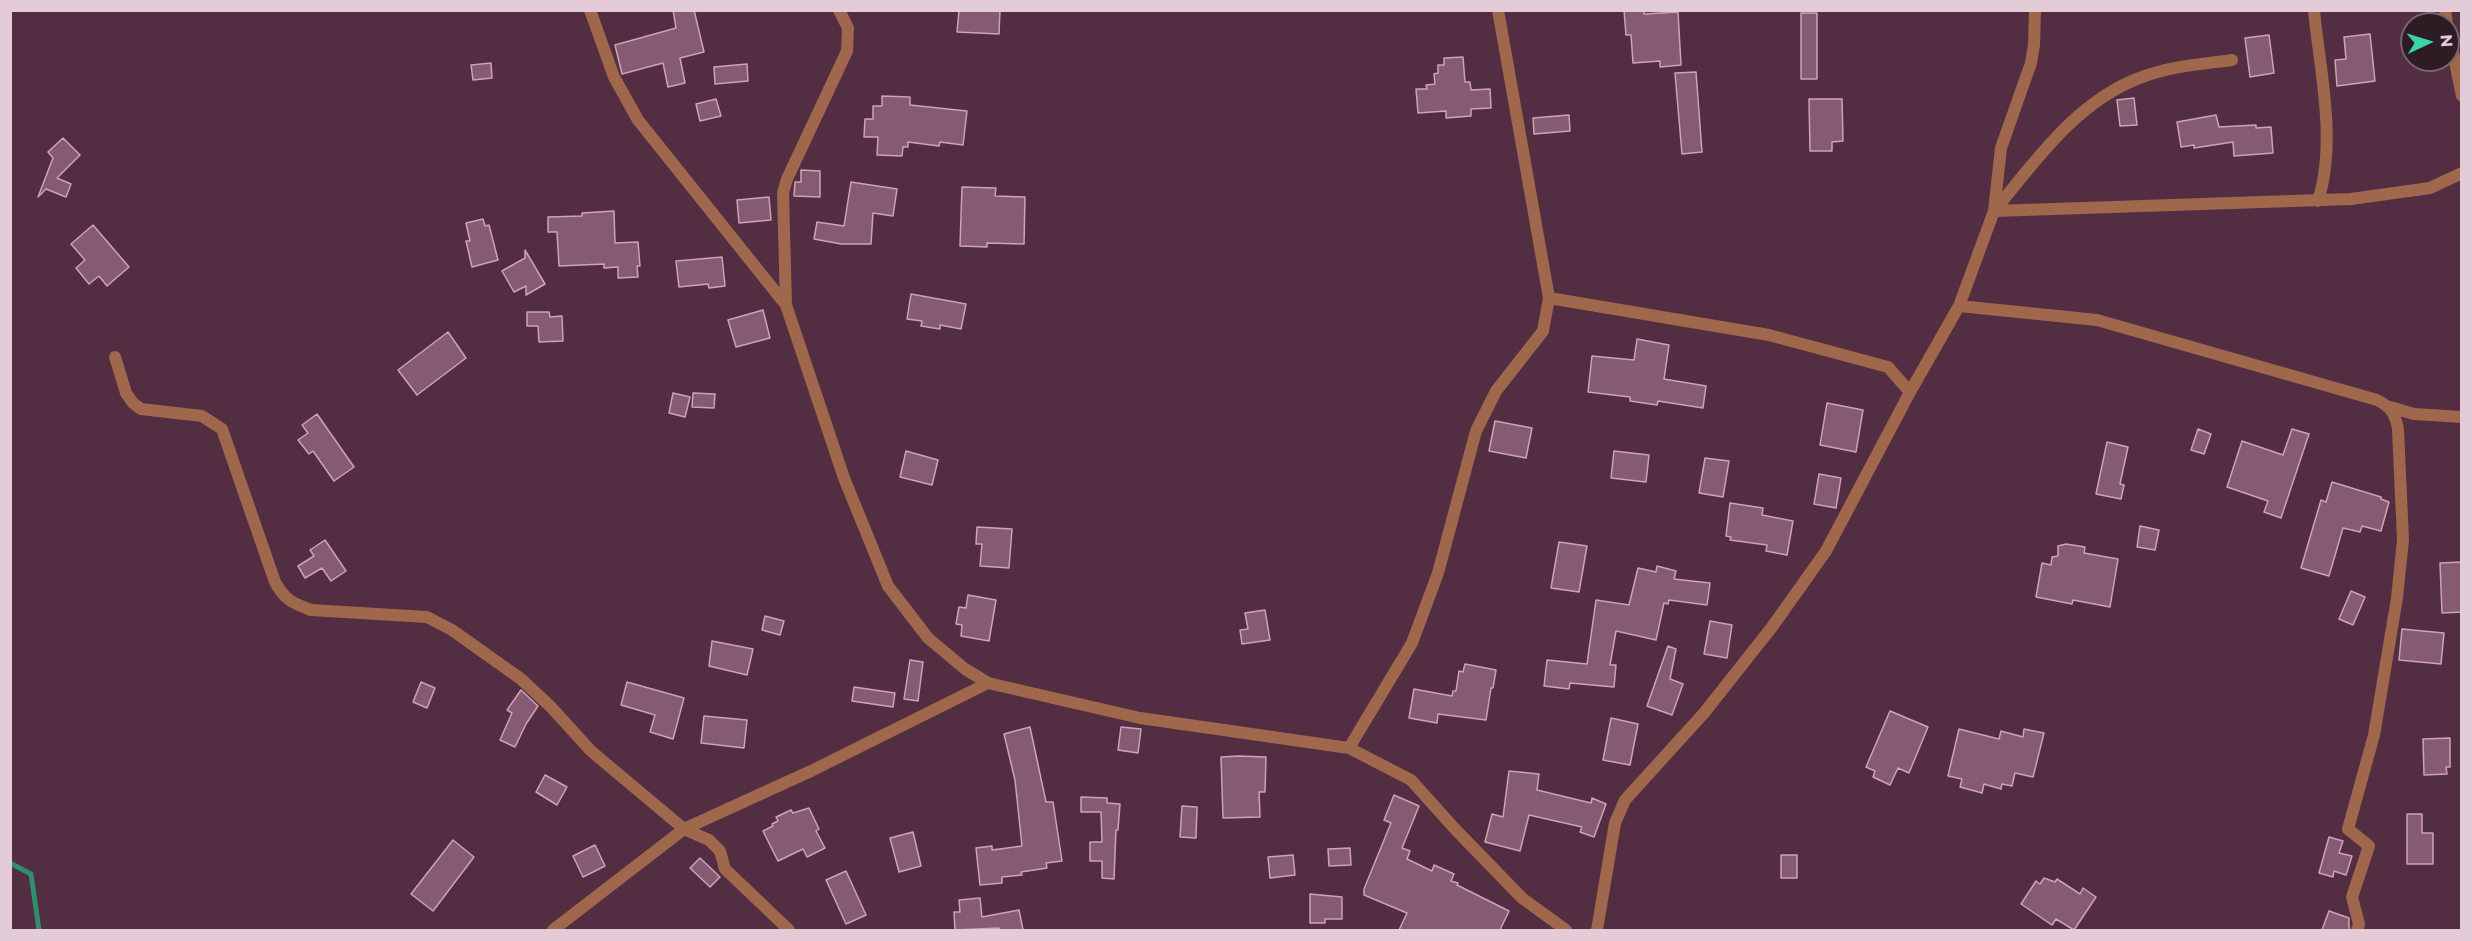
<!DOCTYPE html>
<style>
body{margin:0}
#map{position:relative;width:2472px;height:941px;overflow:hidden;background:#532d42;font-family:Montserrat,sans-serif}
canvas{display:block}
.frame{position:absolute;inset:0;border:12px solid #e3cbd7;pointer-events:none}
.north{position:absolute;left:2400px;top:12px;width:60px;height:60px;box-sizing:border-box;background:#2e1c25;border:2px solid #76626c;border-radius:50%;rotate:86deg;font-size:16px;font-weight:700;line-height:24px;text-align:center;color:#e3cbd7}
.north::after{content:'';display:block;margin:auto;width:21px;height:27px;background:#3cd4a4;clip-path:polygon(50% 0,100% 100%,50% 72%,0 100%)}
</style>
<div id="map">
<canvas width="2472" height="941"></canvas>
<div class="frame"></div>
<div class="north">N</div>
</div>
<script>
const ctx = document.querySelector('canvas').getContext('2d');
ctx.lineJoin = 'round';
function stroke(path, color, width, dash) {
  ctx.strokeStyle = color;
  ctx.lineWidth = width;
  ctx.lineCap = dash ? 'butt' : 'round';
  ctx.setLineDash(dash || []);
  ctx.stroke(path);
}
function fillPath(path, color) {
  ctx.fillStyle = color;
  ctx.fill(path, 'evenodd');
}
stroke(new Path2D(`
 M10 863 31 874 39 930`), '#308e6e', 5);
const building = new Path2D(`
 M673 10H694L704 52 680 58 685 83 668 87 663 63 622 74 615 45 676 28Z
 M959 10H1000L999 34 957 32Z
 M1624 10H1644V14L1678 12 1681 65 1660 67V61L1633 63 1631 35H1626Z
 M1801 13H1817V79H1801Z
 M2370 34 2375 81 2337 86 2335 60 2346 59 2344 37Z
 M2269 35 2274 73 2250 77 2245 38Z
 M1463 57 1465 82H1470L1471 90 1490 89 1491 108 1471 109V116L1446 118V111L1418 113 1416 89H1427L1426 85 1435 84 1434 74 1438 73V65H1444V58Z
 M491 63 492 78 473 80 471 65Z
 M747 64 748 81 715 84 714 67Z
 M1696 72 1702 152 1682 154 1675 73Z
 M882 96 910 97V105L967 111 963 145 940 142 939 146 908 142V147H903L902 156 877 155 878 137H864L865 119H873V106H882Z
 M2134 98 2137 125 2120 126 2117 100Z
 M716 99 721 116 700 121 696 104Z
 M1809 99H1842L1843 141 1832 142V151H1810Z
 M1569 115 1570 131 1534 134 1533 118Z
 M2216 115 2219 127 2256 125V128L2271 127 2273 153 2234 156 2233 142 2194 148V145L2181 147 2177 122Z
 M63 138 80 155 57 178 71 184 66 197 46 189 38 197 53 158 48 152Z
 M801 170 820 171V197L794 196 795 182H801Z
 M851 182 897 189 893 216 873 213 871 244H841L814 239 817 222 844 226Z
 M962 187 996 188 995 196 1025 197 1024 244 987 243V247L960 246Z
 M769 197 771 220 739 223 737 200Z
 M614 211 615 243 638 242 640 266H637L638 277 618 278V267L604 268V264L559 266 557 232H548V217L582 216V213Z
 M483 219 485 226 489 225 498 260 472 267 466 241H470L466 223Z
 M93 225 129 267 107 286 99 276 89 284 76 268 85 260 71 244Z
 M525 250 545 284 526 295V286L514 292 502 271 525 258Z
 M722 257 725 286 709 288 708 284 679 287 676 261Z
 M911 294 966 304 961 329 940 325V329L921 326 922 321 907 319Z
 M763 310 770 338 736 347 728 320Z
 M527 312H549L550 317 562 316 563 341 539 342 538 326H527Z
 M448 332 466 358 417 395 398 370Z
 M1637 339 1669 345 1664 379 1706 386 1703 408 1658 401 1657 405 1630 401V397L1588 392 1592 356 1634 360Z
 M673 393 690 397 685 417 669 413Z
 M693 393 715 394 714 408 692 407Z
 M1827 403 1863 410 1856 452 1820 445Z
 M317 414 354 467 334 481 313 451 309 454 298 440 308 433 302 425Z
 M1495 421 1532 428 1526 458 1489 451Z
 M2198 429 2211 434 2204 454 2191 450Z
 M2292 429 2309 434 2281 518 2264 512 2268 501 2227 487 2242 441 2283 455Z
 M2107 442 2128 447 2120 484 2124 485 2121 499 2096 494Z
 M906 451 938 460 932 485 900 477Z
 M1614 451 1649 455 1646 482 1611 478Z
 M1705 458 1729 461 1723 497 1699 493Z
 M1819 474 1841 478 1836 508 1814 504Z
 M2332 482 2381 497V499L2389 502 2381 531 2362 526 2360 532 2343 528 2329 576 2301 568 2321 500 2326 502Z
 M1730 503 1763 508 1762 515 1793 521 1787 555 1766 551 1767 545 1730 540 1731 537 1726 536Z
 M2140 526 2159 530 2155 550 2137 547Z
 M977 527 1012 529 1009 568 980 566 982 544H976Z
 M325 540 346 571 331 581 322 568 305 578 298 566 314 556 310 550Z
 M1559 542 1587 546 1579 592 1551 588Z
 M2066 544 2085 547 2084 553 2118 559 2110 607 2073 600 2072 604 2036 597 2042 563 2051 565 2052 557 2058 556V546Z
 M2462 562V612L2442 613 2440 563Z
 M1657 566 1676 571 1674 579 1710 583 1707 605 1669 600 1668 604 1664 603 1656 640 1616 631 1610 665H1616L1614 687 1570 683 1569 689 1544 686 1547 660 1587 664 1596 600 1629 605 1638 568 1656 572Z
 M2351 591 2365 597 2353 625 2339 619Z
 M968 595 996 600 989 641 961 636 962 625 956 624 959 607 966 608Z
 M1265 610 1270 640 1242 644 1240 630 1248 629 1245 613Z
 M765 616 784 621 780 635 762 630Z
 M1710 621 1732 625 1727 658 1704 654Z
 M2402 629 2444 633 2441 664 2399 660Z
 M712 641 753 649 747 675 709 666Z
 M1668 646 1676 649 1670 679 1683 684 1672 715 1647 706Z
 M910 660 923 662 918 701 904 699Z
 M1465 664 1496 670 1493 688H1491L1486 720 1438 714 1437 723 1409 718 1414 689 1452 696 1453 691H1456L1459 671 1463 672Z
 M421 682 435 688 427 708 413 702Z
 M627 682 684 698 673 739 650 732 655 715 621 705Z
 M854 687 895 693 893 707 852 701Z
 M521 690 538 706 526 724 515 747 500 740 512 713 507 710Z
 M1890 711 1928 727 1909 773 1898 768 1890 785 1873 777 1875 771 1866 767Z
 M704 716 747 720 744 748 701 743Z
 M1611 718 1638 724 1630 765 1603 760Z
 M1030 727 1046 802H1053L1062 861 1046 863 1047 868 1021 872 1022 875 1002 877V883L980 885 976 848 992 846V850L1022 846 1015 780 1004 734Z
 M1121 727 1141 729 1138 753 1118 750Z
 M1959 729 1999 739 2001 731 2023 737 2024 729 2044 733 2033 777 2015 773 2012 786 2002 784 2001 789 1984 784 1982 793 1960 787 1962 779 1948 776Z
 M2450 738V767H2446L2447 774 2424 775 2423 739Z
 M1238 756 1266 757 1265 792H1259L1260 817 1223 818 1221 757Z
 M1509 771 1539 774 1537 790 1591 803 1592 798 1606 804 1594 837 1580 832 1582 827 1529 815 1520 851 1485 842 1492 814 1503 817Z
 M545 775 567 787 557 805 536 792Z
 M1394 795 1419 806 1402 848 1410 851 1407 859 1432 871 1434 865 1454 874 1451 881 1458 883 1457 885 1509 911 1500 930H1399L1407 913 1364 895V889L1391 823 1384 820Z
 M1081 797 1107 798V803L1120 804 1118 830H1116L1114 879 1102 878V861H1090V842H1102L1101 812H1081Z
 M1182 806 1197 807 1196 838 1180 837Z
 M809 808 819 829 816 831 825 848 807 857 803 849 778 861 763 831 773 826 772 824 778 821 776 817 791 810 793 813Z
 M2407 814H2422V833H2433V864H2407Z
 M913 832 921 866 899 872 890 838Z
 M2329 837 2343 841 2339 853 2352 856 2346 875 2334 871 2333 877 2319 873Z
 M453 840 474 857 433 911 411 894Z
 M595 845 605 866 583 877 573 856Z
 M1350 848 1351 865 1329 866 1328 849Z
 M1293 855 1295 875 1270 878 1268 857Z
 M1781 855H1797V878H1781Z
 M700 858 720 877 710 887 690 868Z
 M846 871 866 915 846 924 826 880Z
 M2044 878 2055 882 2057 879 2080 894 2083 888 2096 897 2074 930 2056 919 2052 925 2021 904 2036 881 2040 884Z
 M1310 894 1342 897V919H1325V923H1310Z
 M980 898 982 917 1019 910 1023 930H1000L999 928 955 930 954 912H960L959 900Z
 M2329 911 2349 918V930H2322Z`);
fillPath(building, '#855b71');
stroke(building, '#d0a2b9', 1.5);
stroke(new Path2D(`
 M590 10 614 77 638 120 786 305 844 478 888 586 928 638 965 669 988 683 1140 718 1349 748 1411 780 1455 829 1522 898 1566 930
 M2445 10 2447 24
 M2314 11C2320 72 2337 141 2318 201
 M2448 28 2462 96
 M1995 210C2036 160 2078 100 2142 77 2171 66 2202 64 2232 60
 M1994 211 2351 199 2430 188 2462 173
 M1549 298 1769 335 1888 367 1910 392
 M786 305 783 193 787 179 847 51 848 28 839 10
 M1959 306 2097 320 2377 400C2391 407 2395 413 2398 429L2403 540 2397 598 2374 735 2348 829 2369 846 2352 897 2359 924 2357 930
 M115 357 126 393 133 403 141 409 202 416 222 429 275 582C285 600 292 603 311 610L427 617 452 630 521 679 551 707 591 751 684 829 709 840 720 851 725 869 789 930
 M2390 407 2414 414 2462 417
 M1349 748 1412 643 1438 573 1476 431 1496 391 1543 331 1549 298 1498 10
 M553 930 684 829 811 771 988 683
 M1597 930 1615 823 1625 800 1704 713 1772 627 1826 551 1910 392 1959 306 1994 211 2001 148 2031 63 2034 45 2035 10`), '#9f674b', 12);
</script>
